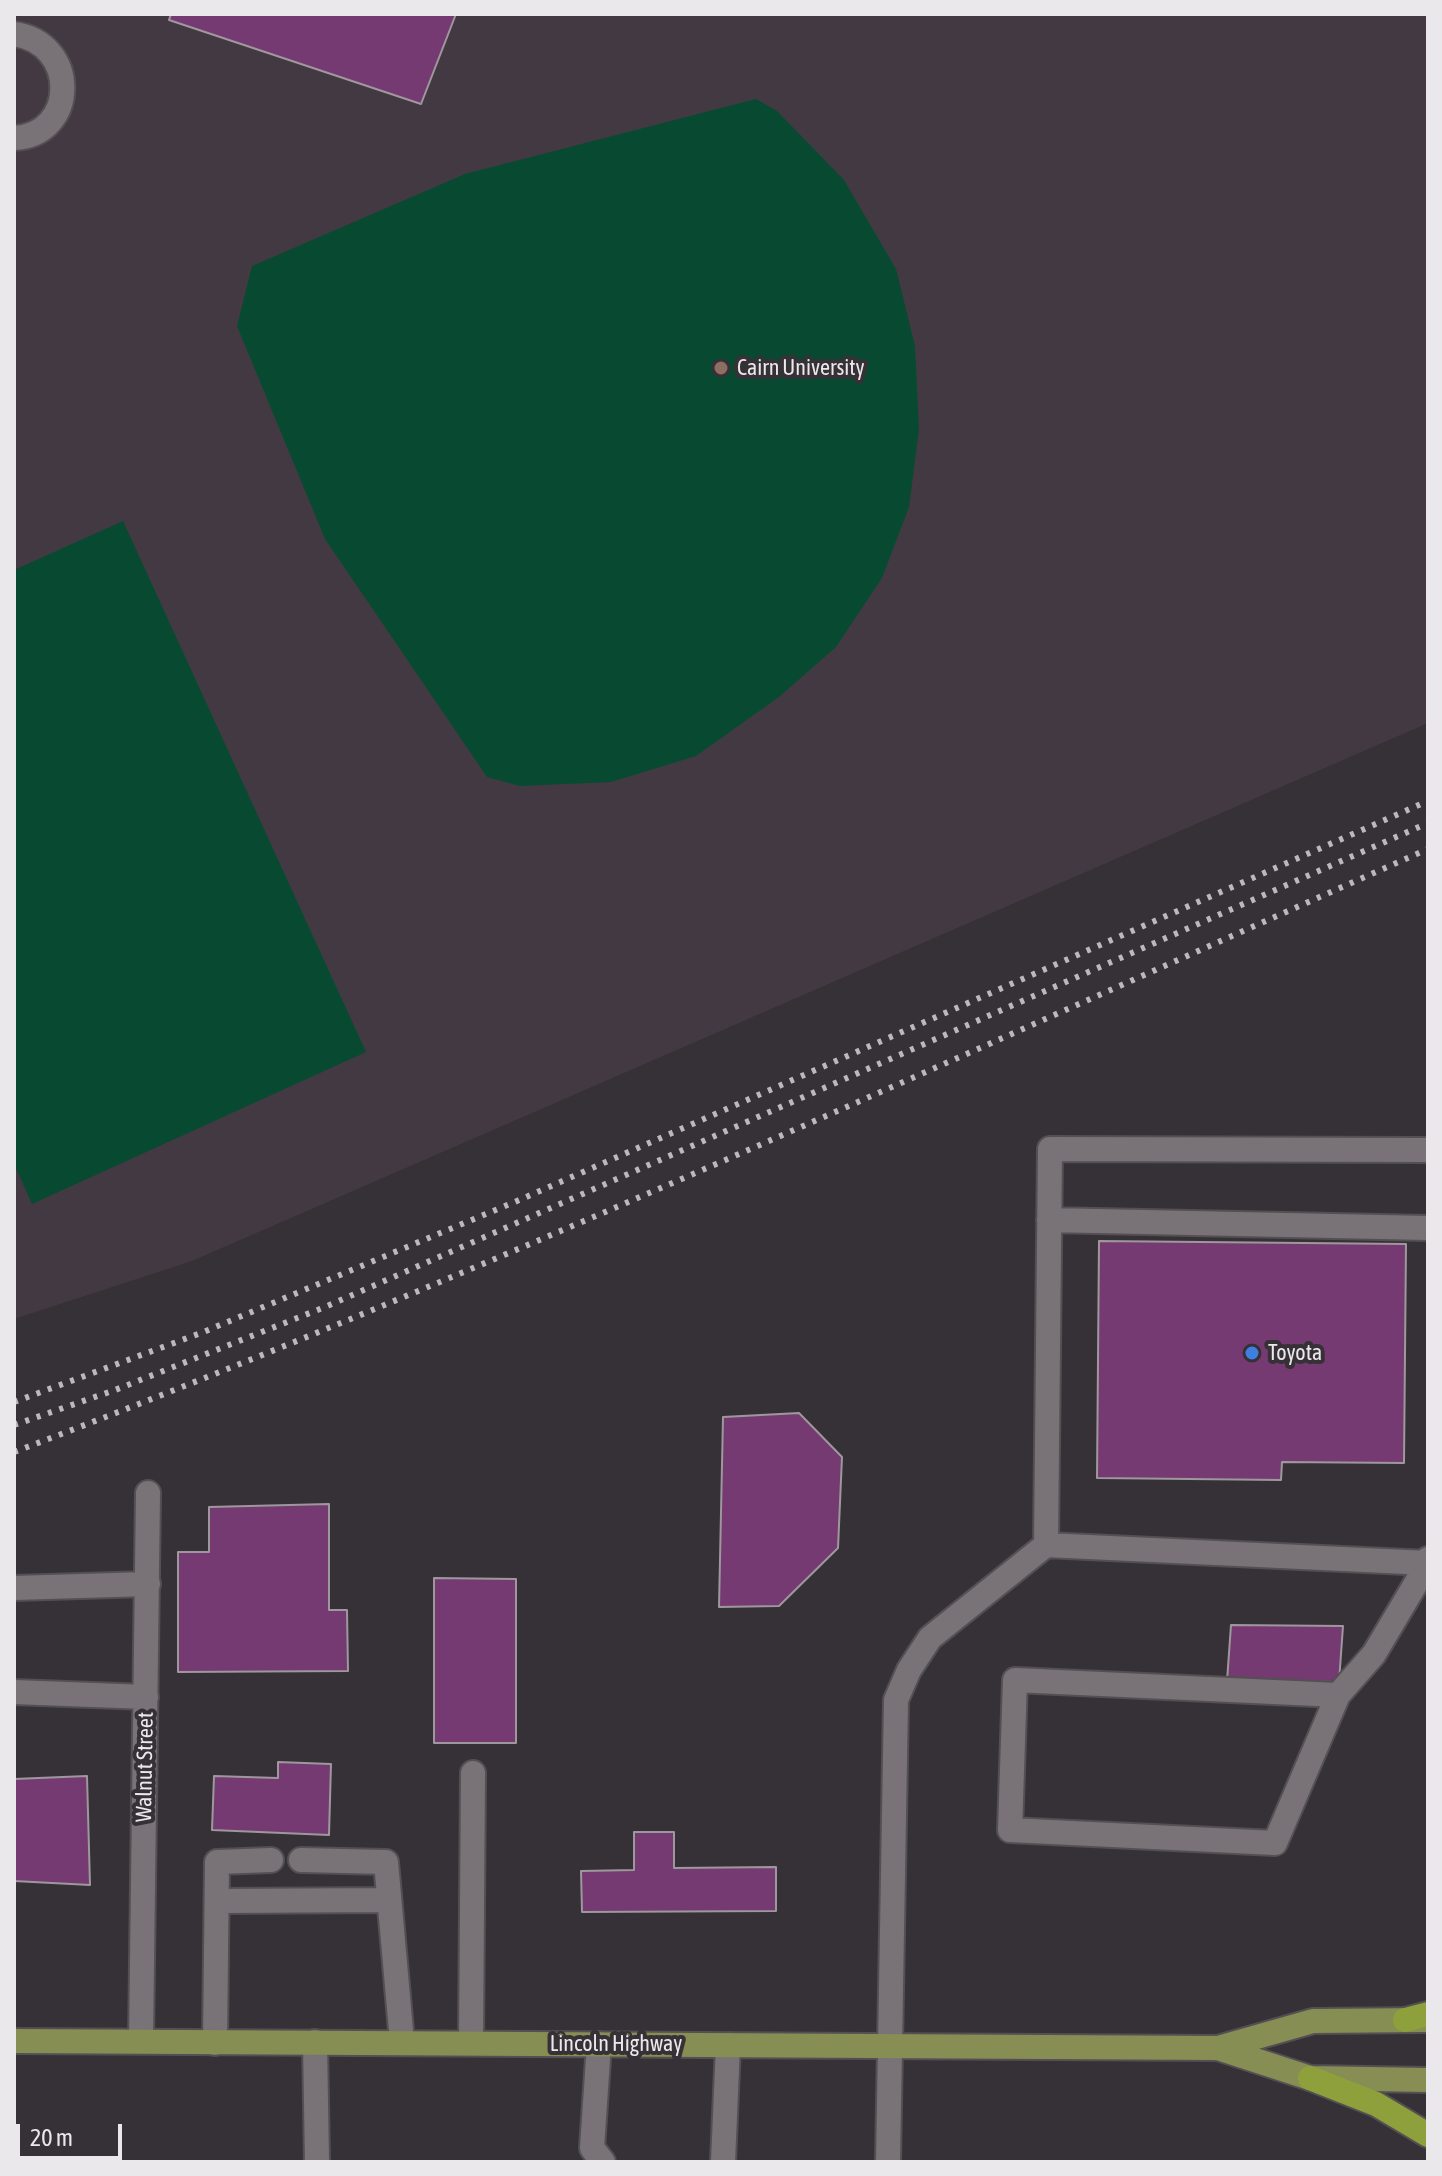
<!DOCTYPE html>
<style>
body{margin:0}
#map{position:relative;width:1442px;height:2176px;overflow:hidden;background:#363136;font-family:"Asap Condensed",sans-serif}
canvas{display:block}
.frame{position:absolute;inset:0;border:16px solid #ebe8eb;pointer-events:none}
.scale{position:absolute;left:16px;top:2124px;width:106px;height:36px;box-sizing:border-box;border:4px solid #ebe8eb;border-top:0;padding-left:10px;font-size:24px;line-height:28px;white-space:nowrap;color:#ebe8eb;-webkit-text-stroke:6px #363136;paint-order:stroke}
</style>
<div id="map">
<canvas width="1442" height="2176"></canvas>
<div class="frame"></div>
<div class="scale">20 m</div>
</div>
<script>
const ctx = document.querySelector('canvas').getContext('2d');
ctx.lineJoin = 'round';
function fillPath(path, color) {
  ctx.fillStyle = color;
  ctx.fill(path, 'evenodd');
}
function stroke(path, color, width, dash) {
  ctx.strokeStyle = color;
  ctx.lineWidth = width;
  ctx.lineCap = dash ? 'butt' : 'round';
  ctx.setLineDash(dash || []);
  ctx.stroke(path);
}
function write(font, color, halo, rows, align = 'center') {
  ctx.font = font + ' "Asap Condensed",sans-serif';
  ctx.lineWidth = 8;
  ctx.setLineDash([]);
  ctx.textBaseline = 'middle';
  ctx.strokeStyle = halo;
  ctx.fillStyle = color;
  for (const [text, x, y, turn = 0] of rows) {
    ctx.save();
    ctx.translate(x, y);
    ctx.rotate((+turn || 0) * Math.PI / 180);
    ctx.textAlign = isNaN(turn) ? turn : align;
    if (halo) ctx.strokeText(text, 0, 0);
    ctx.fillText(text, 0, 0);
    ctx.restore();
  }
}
fillPath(new Path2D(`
 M14 14H1428V723L192 1261 14 1319Z`), '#433942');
fillPath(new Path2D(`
 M756 99 777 111 844 180 896 269 915 346 919 429 909 507 882 578 836 647 779 697 696 756 611 782 520 786 487 777 325 539 237 326 252 266 465 174Z
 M123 521 366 1052 32 1204 14 1164V570Z`), '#074a31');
const building = new Path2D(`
 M171 14H456L421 104 169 20Z
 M1099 1241 1406 1244 1404 1463 1282 1462 1281 1480 1097 1478Z
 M799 1413 842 1457 838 1548 779 1606 719 1607 723 1417Z
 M329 1504V1610H347L348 1671 178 1672V1552H209V1507Z
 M434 1578 516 1579V1743H434Z
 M1231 1625 1343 1626 1339 1682 1227 1681Z
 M278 1762 331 1764 329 1835 212 1830 214 1776 278 1778Z
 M87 1776 90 1885 14 1881V1779Z
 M634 1832H674V1868L776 1867V1911L582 1912 581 1871 634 1870Z`);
fillPath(building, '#763a73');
stroke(building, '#9e989d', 2);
const minor = new Path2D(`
 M14 34C79 43 78 135 14 138
 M1049 1220 1428 1228
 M1046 1545 1050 1149 1428 1150
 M14 1588 148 1584
 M14 1692 146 1697
 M1338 1695 1015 1680 1010 1830 1275 1843 1338 1695 1374 1654 1428 1563
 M301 1860 386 1862 402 2042
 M218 1901 388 1900
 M141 2041 148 1493
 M315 2042 317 2162
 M215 2043 217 1862 271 1860
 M471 2043 473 1773
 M599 2044 592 2148 603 2162
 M723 2162 728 2045
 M888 2162 896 1700 909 1670 930 1638 1046 1545 1428 1563V1559`);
const major = new Path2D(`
 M14 2041 1218 2048 1313 2021 1426 2020
 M1218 2048 1310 2078 1428 2080`);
const highway = new Path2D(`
 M1405 2020 1428 2014
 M1310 2078 1376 2104 1428 2135`);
stroke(minor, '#534f53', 28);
stroke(major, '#534f53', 28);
stroke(highway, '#534f53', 28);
stroke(minor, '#797378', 24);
stroke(major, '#868e53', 24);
stroke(highway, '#8ea03b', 24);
stroke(new Path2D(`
 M14 1402 201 1333 517 1201 1428 801
 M14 1425 115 1390 325 1307 1428 823
 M14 1452C493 1271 959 1056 1428 849`), '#bcb9bc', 6, [4, 8]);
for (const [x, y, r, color] of [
 [721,368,8,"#8d6e63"],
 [1252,1353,8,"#3f7fe0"]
]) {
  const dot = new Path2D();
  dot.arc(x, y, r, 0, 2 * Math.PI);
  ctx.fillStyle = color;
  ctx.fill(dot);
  stroke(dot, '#363136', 3);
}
write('22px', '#ebe8eb', '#363136', [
 ["Cairn University",737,368],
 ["Toyota",1268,1353]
], 'left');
write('22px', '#ebe8eb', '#363136', [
 ["Walnut Street",145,1767,-89],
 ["Lincoln Highway",616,2044]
]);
</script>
